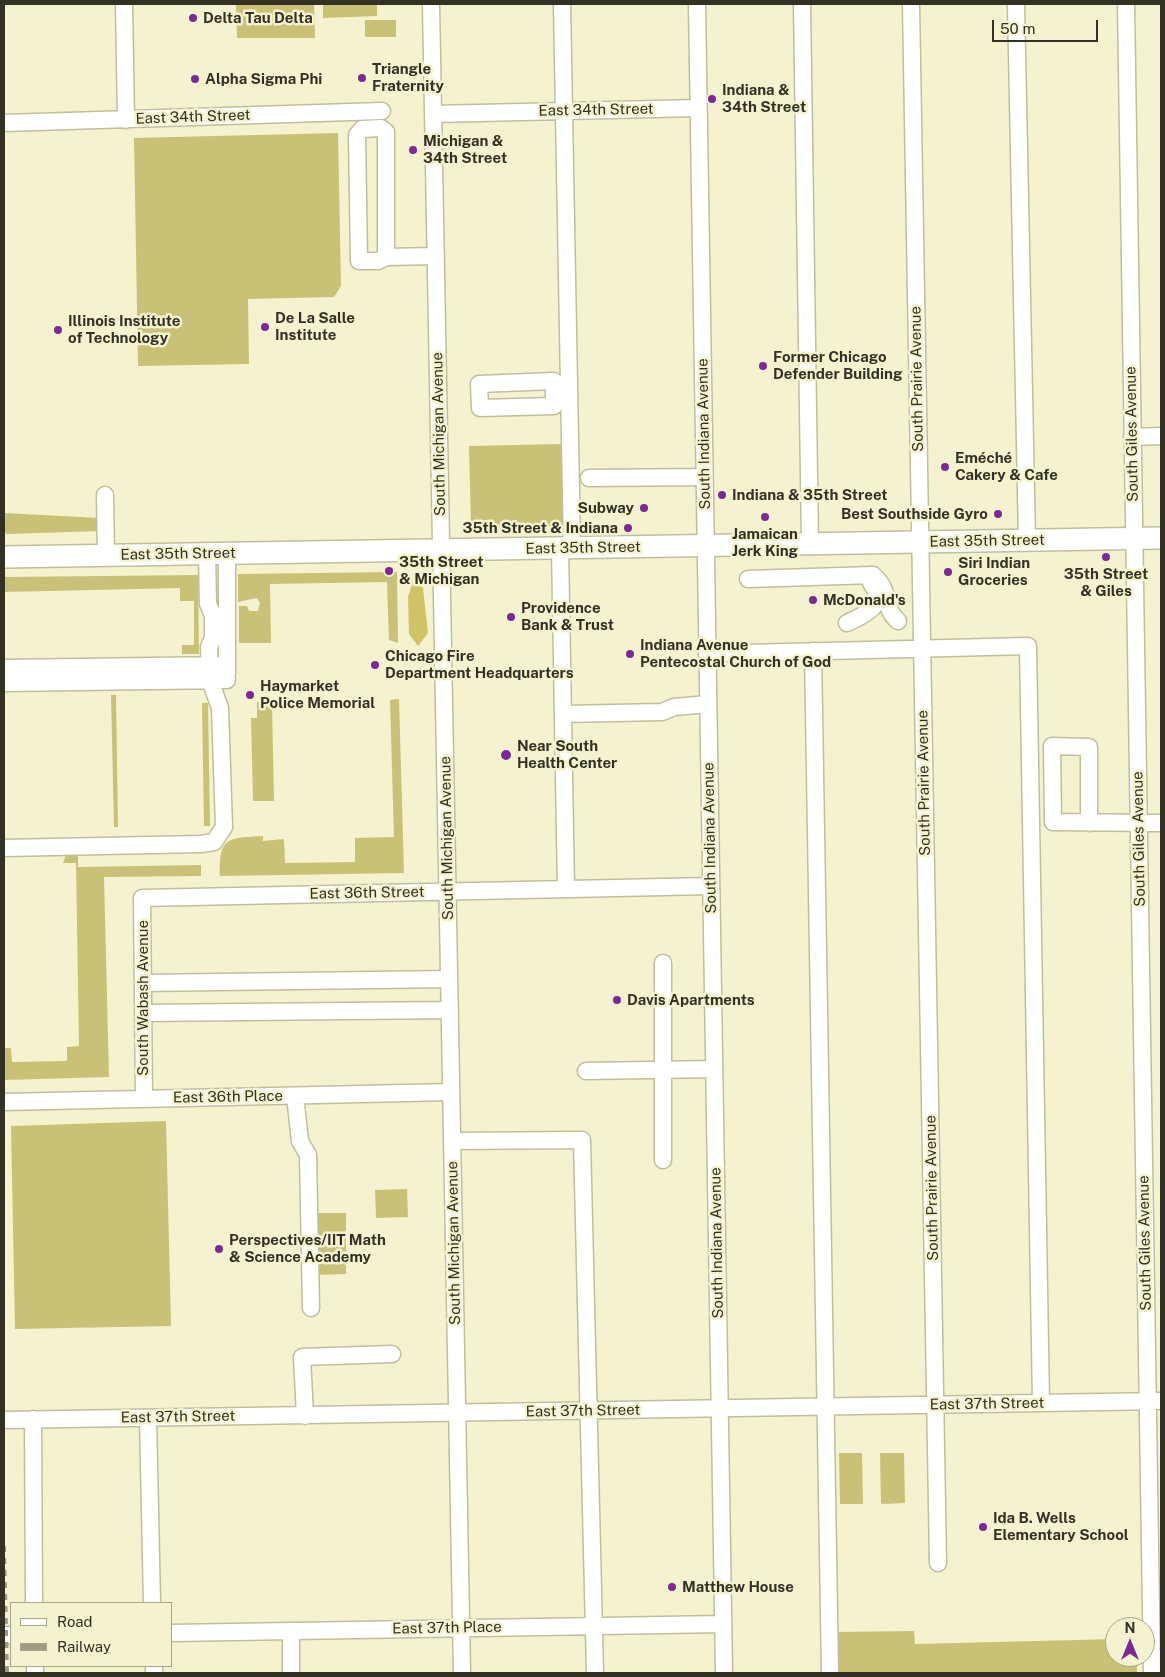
<!DOCTYPE html>
<meta charset="utf-8">
<style>
body{margin:0}
#map{position:relative;width:1165px;height:1677px;overflow:hidden;background:#f5f2cf;font-family:"Public Sans",sans-serif}
canvas{display:block}
.frame{position:absolute;inset:0;border:5px solid #323123;pointer-events:none}
.legend{position:absolute;left:10px;top:1602px;width:162px;height:65px;box-sizing:border-box;background:#f5f2cf;border:1px solid #a7a58a;margin:0;padding:6px 9px;list-style:none;font-size:15px;color:#323123}
.legend li{display:flex;align-items:center;gap:10px;height:25px}
.legend b{width:25px;border:1px solid #a7a58a}
.north{position:absolute;left:1105px;top:1617px;width:50px;height:50px;box-sizing:border-box;background:#f5f2cf;border:1px solid #a7a58a;border-radius:50%;rotate:0deg;font-size:14px;font-weight:700;line-height:20px;text-align:center;color:#323123}
.north::after{content:'';display:block;margin:auto;width:18px;height:22px;background:#7b2998;clip-path:polygon(50% 0,100% 100%,50% 72%,0 100%)}
.scale{position:absolute;left:992px;top:20px;width:106px;height:22px;box-sizing:border-box;border:2px solid #323123;border-top:0;padding-left:6px;font-size:15px;line-height:18px;white-space:nowrap;color:#323123;-webkit-text-stroke:4px #f5f2cf;paint-order:stroke}
</style>
<div id="map">
<canvas width="1165" height="1677"></canvas>
<div class="frame"></div>
<ul class="legend">
<li><b style="height:6px;background:#fff"></b>Road</li>
<li><b style="height:6px;background:#9d9b81"></b>Railway</li>
</ul>
<div class="north">N</div>
<div class="scale">50 m</div>
</div>
<script>
const ctx = document.querySelector('canvas').getContext('2d');
ctx.lineJoin = 'round';
function fillPath(path, color) {
  ctx.fillStyle = color;
  ctx.fill(path, 'evenodd');
}
function stroke(path, color, width, dash) {
  ctx.strokeStyle = color;
  ctx.lineWidth = width;
  ctx.lineCap = dash ? 'butt' : 'round';
  ctx.setLineDash(dash || []);
  ctx.stroke(path);
}
function write(font, color, halo, rows, align = 'center') {
  ctx.font = font + ' "Public Sans",sans-serif';
  ctx.lineWidth = 5;
  ctx.setLineDash([]);
  ctx.textBaseline = 'middle';
  ctx.strokeStyle = halo;
  ctx.fillStyle = color;
  for (const [text, x, y, turn = 0] of rows) {
    ctx.save();
    ctx.translate(x, y);
    ctx.rotate((+turn || 0) * Math.PI / 180);
    ctx.textAlign = isNaN(turn) ? turn : align;
    if (halo) ctx.strokeText(text, 0, 0);
    ctx.fillText(text, 0, 0);
    ctx.restore();
  }
}
fillPath(new Path2D(`
 M236 4H314L315 38H237Z
 M323 4H377V16L323 18Z
 M365 20H396V37H365Z
 M338 133 341 286 334 297 248 299 249 364 138 366 134 138Z
 M562 444 564 526H471L469 446Z
 M4 513 100 518 101 531 7 534 4 532Z
 M397 572 398 643 389 640 387 582 270 584 271 643H239V606H247L249 611H258L260 603 257 598 238 602V574Z
 M198 575 199 654H182V645H194V601H180V588L4 592V605V577Z
 M111 695H116L118 827H114Z
 M399 699 404 873 220 876C219 837 227 838 263 836V841L284 839 285 863 355 862V838L394 837 390 700Z
 M257 702H272L274 801H253L251 718H257Z
 M202 703H208L210 826H204Z
 M66 855H78V867L201 865V876L104 877 109 1077 4 1080V1048H11L12 1062 67 1061V1047L79 1046 76 863H63Z
 M166 1121 171 1326 15 1329 11 1126Z
 M407 1189 408 1217 376 1218 375 1190Z
 M313 1213H346V1274L314 1275Z
 M839 1453H862L863 1504H840Z
 M880 1453H904L905 1503 881 1504Z
 M914 1631 915 1644 1115 1639V1657H1137V1673H835L834 1632Z`), '#c9c176');
fillPath(new Path2D(`
 M413 581 423 588 428 633 418 646 409 634 408 597Z`), '#cec365');
const minor = new Path2D(`
 M124 4 126 120
 M431 4 462 1673
 M562 4 572 548
 M697 4 724 1673
 M802 4 810 544
 M911 4 938 1563
 M1016 4 1027 541
 M1126 4 1152 1673
 M433 114 698 108
 M4 123 382 111
 M386 257 378 261H359L357 135 362 129 381 128 386 132V257L436 256
 M554 381V406L480 408 479 384Z
 M1132 437 1161 436
 M589 478 704 477
 M105 495 106 556
 M560 548 566 889
 M748 579 873 575C893 593 881 606 898 621
 M847 623C864 615 888 606 871 583
 M813 651 830 1673
 M707 654 1028 646 1041 1403
 M4 668 227 665
 M227 674V554
 M4 683 227 680
 M563 714 662 712 674 707 708 704
 M1089 823V747L1052 746 1053 822 1161 823
 M4 848 201 844 214 842 224 827 220 708 210 680 209 647 213 638V615L208 604 207 554
 M663 963V1160
 M143 983 449 979
 M143 1013 450 1010
 M586 1071 714 1069
 M295 1096 300 1141 308 1155 311 1308
 M144 1099 142 898 711 886
 M4 1102 451 1092
 M452 1141 582 1140 595 1673
 M305 1416 302 1357 392 1354
 M148 1418 152 1603
 M33 1419 34 1603
 M4 1420 1161 1401
 M291 1631V1673
 M171 1633 723 1624
 M4 1635H11
 M35 1666V1673
 M154 1666V1673`);
const major = new Path2D(`
 M4 557 1161 538`);
stroke(minor, '#c1be9c', 19);
stroke(major, '#c1be9c', 24);
stroke(minor, '#fff', 16);
stroke(major, '#fff', 21);
stroke(new Path2D(`
 M4 1546 7 1673`), '#9d9b81', 4, [6, 6]);
for (const [x, y, r, color] of [
 [193,18,5,"#7b2998"],
 [362,78,5,"#7b2998"],
 [195,79,5,"#7b2998"],
 [712,99,5,"#7b2998"],
 [413,150,5,"#7b2998"],
 [265,327,5,"#7b2998"],
 [58,330,5,"#7b2998"],
 [763,366,5,"#7b2998"],
 [945,467,5,"#7b2998"],
 [722,495,5,"#7b2998"],
 [644,508,5,"#7b2998"],
 [998,514,5,"#7b2998"],
 [765,517,5,"#7b2998"],
 [628,528,5,"#7b2998"],
 [1106,557,5,"#7b2998"],
 [389,571,5,"#7b2998"],
 [948,572,5,"#7b2998"],
 [813,600,5,"#7b2998"],
 [511,617,5,"#7b2998"],
 [630,654,5,"#7b2998"],
 [375,665,5,"#7b2998"],
 [250,695,5,"#7b2998"],
 [506,755,6,"#7b2998"],
 [617,1000,5,"#7b2998"],
 [219,1249,5,"#7b2998"],
 [983,1527,5,"#7b2998"],
 [672,1587,5,"#7b2998"]
]) {
  const dot = new Path2D();
  dot.arc(x, y, r, 0, 2 * Math.PI);
  ctx.fillStyle = color;
  ctx.fill(dot);
  stroke(dot, '#f5f2cf', 2);
}
write('bold 15px', '#323123', '#f5f2cf', [
 ["Delta Tau Delta",203,18],
 ["Triangle",372,69],
 ["Fraternity",372,86],
 ["Alpha Sigma Phi",205,79],
 ["Indiana &",722,90],
 ["34th Street",722,107],
 ["Michigan &",423,141],
 ["34th Street",423,158],
 ["De La Salle",275,318],
 ["Institute",275,335],
 ["Illinois Institute",68,321],
 ["of Technology",68,338],
 ["Former Chicago",773,357],
 ["Defender Building",773,374],
 ["Eméché",955,458],
 ["Cakery & Cafe",955,475],
 ["Indiana & 35th Street",732,495],
 ["Subway",634,508,"right"],
 ["Best Southside Gyro",988,514,"right"],
 ["35th Street & Indiana",618,528,"right"],
 ["Jamaican",765,534,"center"],
 ["Jerk King",765,551,"center"],
 ["35th Street",399,562],
 ["& Michigan",399,579],
 ["Siri Indian",958,563],
 ["Groceries",958,580],
 ["35th Street",1106,574,"center"],
 ["& Giles",1106,591,"center"],
 ["McDonald's",823,600],
 ["Providence",521,608],
 ["Bank & Trust",521,625],
 ["Indiana Avenue",640,645],
 ["Pentecostal Church of God",640,662],
 ["Chicago Fire",385,656],
 ["Department Headquarters",385,673],
 ["Haymarket",260,686],
 ["Police Memorial",260,703],
 ["Near South",517,746],
 ["Health Center",517,763],
 ["Davis Apartments",627,1000],
 ["Perspectives/IIT Math",229,1240],
 ["& Science Academy",229,1257],
 ["Ida B. Wells",993,1518],
 ["Elementary School",993,1535],
 ["Matthew House",682,1587]
], 'left');
write('15px', '#323123', '#f5f2cf', [
 ["East 34th Street",596,110,-1],
 ["East 34th Street",193,117,-2],
 ["South Prairie Avenue",917,379,-91],
 ["South Michigan Avenue",439,434,-91],
 ["South Indiana Avenue",704,434,-91],
 ["South Giles Avenue",1132,434,-91],
 ["East 35th Street",987,541,-1],
 ["East 35th Street",583,548,-1],
 ["East 35th Street",178,554,-1],
 ["South Prairie Avenue",924,783,-91],
 ["South Michigan Avenue",447,838,-91],
 ["South Indiana Avenue",710,838,-91],
 ["South Giles Avenue",1139,839,-91],
 ["East 36th Street",367,893,-1],
 ["South Wabash Avenue",143,998,-90],
 ["East 36th Place",228,1097,-1],
 ["South Prairie Avenue",932,1188,-91],
 ["South Michigan Avenue",454,1243,-91],
 ["South Indiana Avenue",717,1243,-91],
 ["South Giles Avenue",1145,1243,-91],
 ["East 37th Street",987,1404,-1],
 ["East 37th Street",583,1411,-1],
 ["East 37th Street",178,1417,-1],
 ["East 37th Place",447,1628,-1]
]);
</script>
